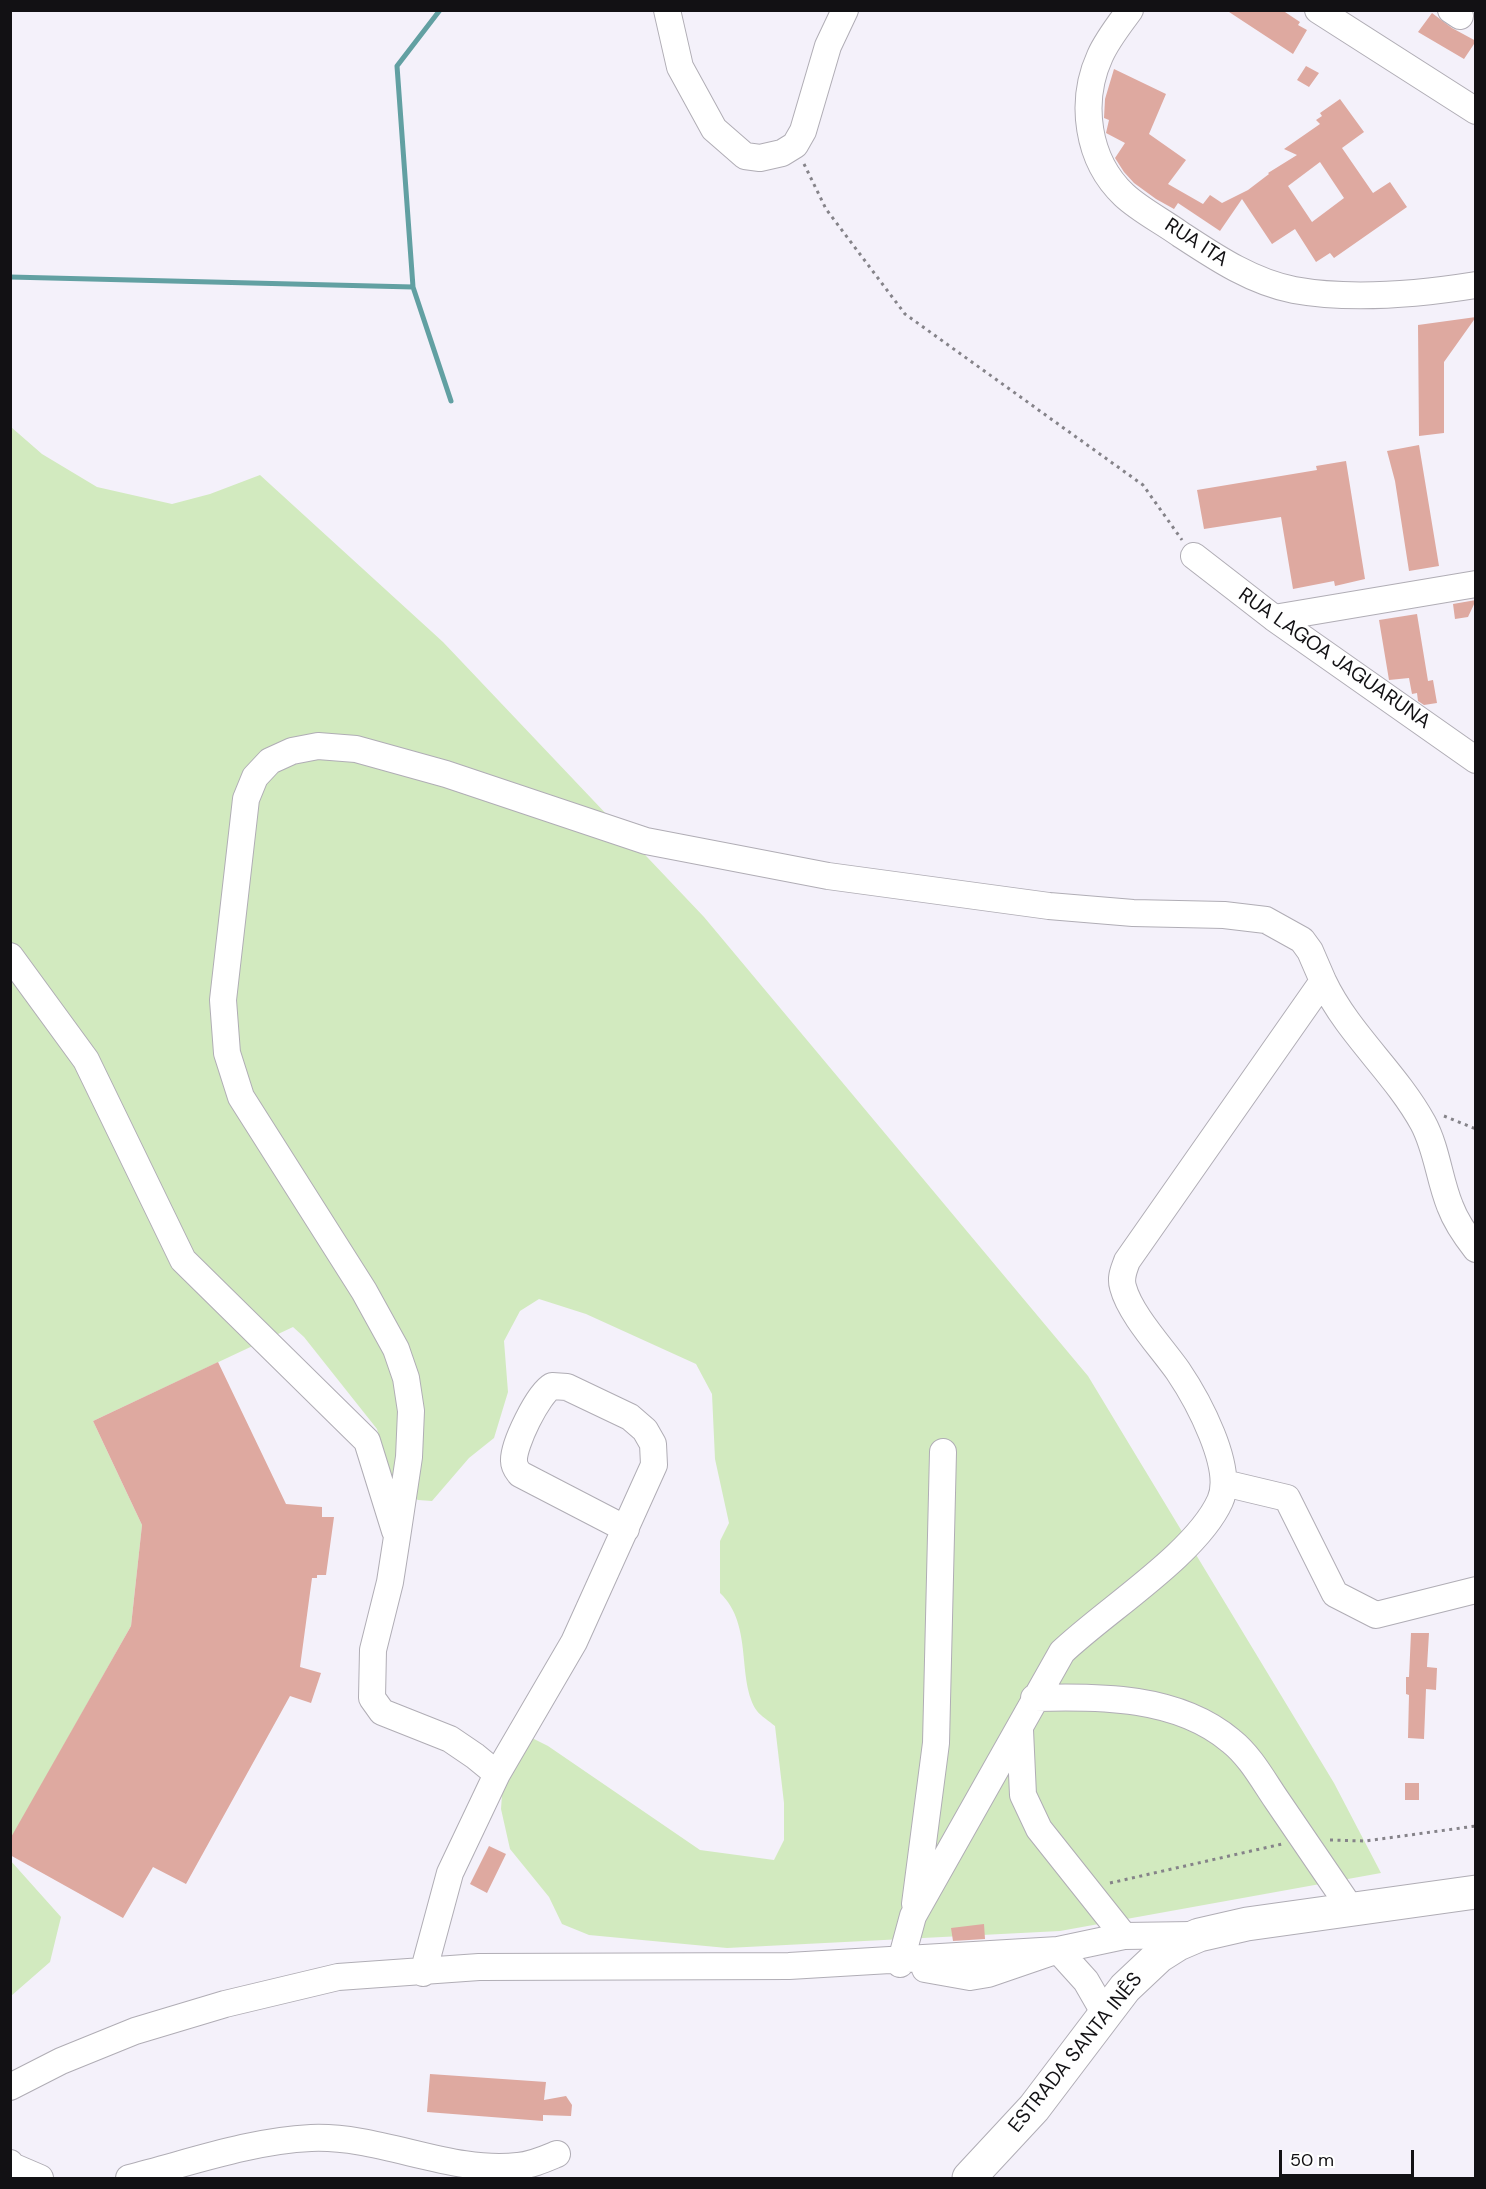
<!DOCTYPE html>
<meta charset="utf-8">
<style>
body{margin:0}
#map{position:relative;width:1486px;height:2189px;overflow:hidden;background:#f4f1fa;font-family:"DM Sans",sans-serif}
canvas{display:block}
.frame{position:absolute;inset:0;border:12px solid #121114;pointer-events:none}
.scale{position:absolute;left:1279px;top:2150px;width:135px;height:27px;box-sizing:border-box;border:3px solid #121114;border-top:0;padding-left:8px;font-size:18px;line-height:21px;white-space:nowrap;color:#121114;-webkit-text-stroke:4px #fff;paint-order:stroke}
</style>
<div id="map">
<canvas width="1486" height="2189"></canvas>
<div class="frame"></div>
<div class="scale">50 m</div>
</div>
<script>
const ctx = document.querySelector('canvas').getContext('2d');
ctx.lineJoin = 'round';
function fillPath(path, color) {
  ctx.fillStyle = color;
  ctx.fill(path, 'evenodd');
}
function stroke(path, color, width, dash) {
  ctx.strokeStyle = color;
  ctx.lineWidth = width;
  ctx.lineCap = dash ? 'butt' : 'round';
  ctx.setLineDash(dash || []);
  ctx.stroke(path);
}
function write(font, color, halo, rows, align = 'center') {
  ctx.font = font + ' "DM Sans",sans-serif';
  ctx.lineWidth = 4.5;
  ctx.setLineDash([]);
  ctx.textBaseline = 'middle';
  ctx.strokeStyle = halo;
  ctx.fillStyle = color;
  for (const [text, x, y, turn = 0] of rows) {
    ctx.save();
    ctx.translate(x, y);
    ctx.rotate((+turn || 0) * Math.PI / 180);
    ctx.textAlign = isNaN(turn) ? turn : align;
    if (halo) ctx.strokeText(text, 0, 0);
    ctx.fillText(text, 0, 0);
    ctx.restore();
  }
}
fillPath(new Path2D(`
 M11 427 42 454 97 487 172 504 210 494 260 475 443 642 704 917 1088 1376 1334 1783 1381 1873 1060 1931 727 1948 589 1935 562 1924 549 1897 510 1849 501 1809 503 1780 532 1738 548 1746 700 1850 774 1860 784 1840V1803L775 1726C769 1721 761 1716 757 1711 736 1680 754 1625 720 1593V1541L729 1523 715 1459 712 1394 696 1364 586 1314 539 1299 520 1311 504 1341 508 1392 494 1438 469 1458 432 1501 418 1500 393 1485 377 1429 304 1337 293 1327 93 1421 142 1525 131 1626 11 1839Z
 M10 1860 61 1917 50 1962 11 1996Z`), '#d2eabf');
stroke(new Path2D(`
 M440 10 397 66 413 287 451 401
 M10 277 413 287`), '#62a0a2', 5);
fillPath(new Path2D(`
 M1226 10H1282L1300 22 1298 25 1307 30 1293 54Z
 M1432 13 1452 28 1476 41 1464 59 1418 32Z
 M1306 66 1319 73 1309 87 1297 80Z
 M1114 69 1166 94 1149 134 1186 160 1168 184 1203 204 1210 195 1222 203 1248 190 1269 174 1268 173 1297 155 1284 149 1320 124 1316 120 1322 116 1320 113 1340 99 1364 132 1342 148 1373 193 1390 182 1407 207 1334 258 1330 253 1316 262 1295 229 1272 244 1242 199 1220 231 1178 203 1174 209 1156 199 1134 183 1124 172 1115 158 1125 143 1106 133 1109 120 1104 118 1105 99ZM1320 162 1344 198 1312 222 1288 186Z
 M1476 317 1444 362V433L1419 436 1418 325Z
 M1419 445 1439 566 1409 571 1395 481 1387 451Z
 M1346 461 1365 579 1335 586 1334 581 1293 589 1281 517 1204 529 1197 490 1317 470 1316 466Z
 M1476 600 1468 617 1455 619 1453 604Z
 M1417 614 1428 681 1433 680 1437 703 1424 705 1418 701 1417 693 1412 694 1409 678 1389 680 1379 620Z
 M218 1362 286 1504 322 1507V1517H334L326 1575H317V1578H312L300 1667 321 1673 311 1703 290 1696 186 1884 153 1867 123 1918 10 1855V1839L131 1626 142 1525 93 1421Z
 M1411 1633H1429L1427 1667 1437 1668 1436 1690 1426 1689 1424 1739 1408 1738 1409 1695 1406 1694V1677H1409Z
 M1405 1783H1419V1800H1405Z
 M489 1846 506 1854 487 1893 470 1884Z
 M984 1924 985 1939 953 1941 951 1928Z
 M430 2074 546 2082 544 2100 566 2096 572 2105 571 2116 543 2115V2121L427 2112Z`), '#dea9a0');
const minor = new Path2D(`
 M667 10 680 67 714 129 745 156 760 158 782 153 795 145 803 131 828 46 845 10
 M1130 10C1119 25 1107 40 1100 56 1079 102 1087 160 1124 195 1140 210 1162 221 1180 234 1215 257 1252 282 1294 290 1349 300 1420 294 1476 285
 M1318 10 1476 111
 M1451 10 1460 16
 M1194 556 1274 618 1476 760
 M1274 618 1476 584
 M10 956 86 1060 183 1260 367 1441 395 1531
 M1323 981C1348 1034 1395 1072 1423 1123 1437 1149 1439 1179 1450 1206 1456 1222 1465 1235 1476 1249
 M1224 1483 1287 1498 1335 1594 1376 1615 1476 1590
 M1034 1698C1099 1696 1178 1696 1231 1741 1250 1756 1263 1780 1276 1799 1301 1836 1326 1872 1351 1909
 M1020 1730 1023 1795 1039 1829 1124 1936
 M497 1774 574 1642 654 1465 653 1444 645 1430 630 1417 567 1387 552 1386C538 1394 513 1445 514 1461 514 1467 517 1470 520 1474L626 1529
 M915 1904 936 1743 943 1452
 M1058 1950 1086 1981 1105 2014
 M925 1969 970 1977 988 1974 1058 1950 1124 1936 1193 1935
 M423 1973 450 1873 497 1774 475 1756 450 1739 382 1712 372 1698 373 1650 390 1582 397 1537 409 1457 411 1411 406 1378 396 1349 364 1291 241 1097 227 1053 223 1000 246 799 255 777 270 761 292 751 318 746 356 749 446 774 646 841 828 876 1049 906 1133 913 1224 915 1266 920 1302 940 1310 951 1323 981 1127 1261C1124 1270 1120 1277 1123 1287 1130 1314 1161 1347 1178 1371 1197 1399 1235 1468 1220 1501 1196 1554 1106 1610 1062 1652L913 1916 900 1964
 M10 2087 61 2061 135 2031 225 2004 338 1977 479 1967 789 1966 1058 1950
 M10 2163 12 2166 40 2178
 M129 2178C189 2163 249 2141 311 2138 380 2135 451 2174 518 2166 532 2165 545 2159 557 2154`);
const major = new Path2D(`
 M969 2178 1034 2108 1125 1988 1159 1956 1178 1944 1199 1935 1247 1924 1476 1892`);
stroke(minor, '#b0adb5', 28);
stroke(major, '#b0adb5', 35);
stroke(new Path2D(`
 M804 164 826 209 905 314 1143 485 1182 540
 M1444 1116 1476 1129
 M1330 1840 1365 1841 1476 1826
 M1110 1883 1282 1844`), '#858389', 3, [3, 4.5]);
stroke(minor, '#fff', 26);
stroke(major, '#fff', 33);
write('20px', '#121114', '#fff', [
 ["RUA ITA",1196,243,33],
 ["RUA LAGOA JAGUARUNA",1334,659,35],
 ["ESTRADA SANTA INÊS",1076,2053,-51]
]);
</script>
